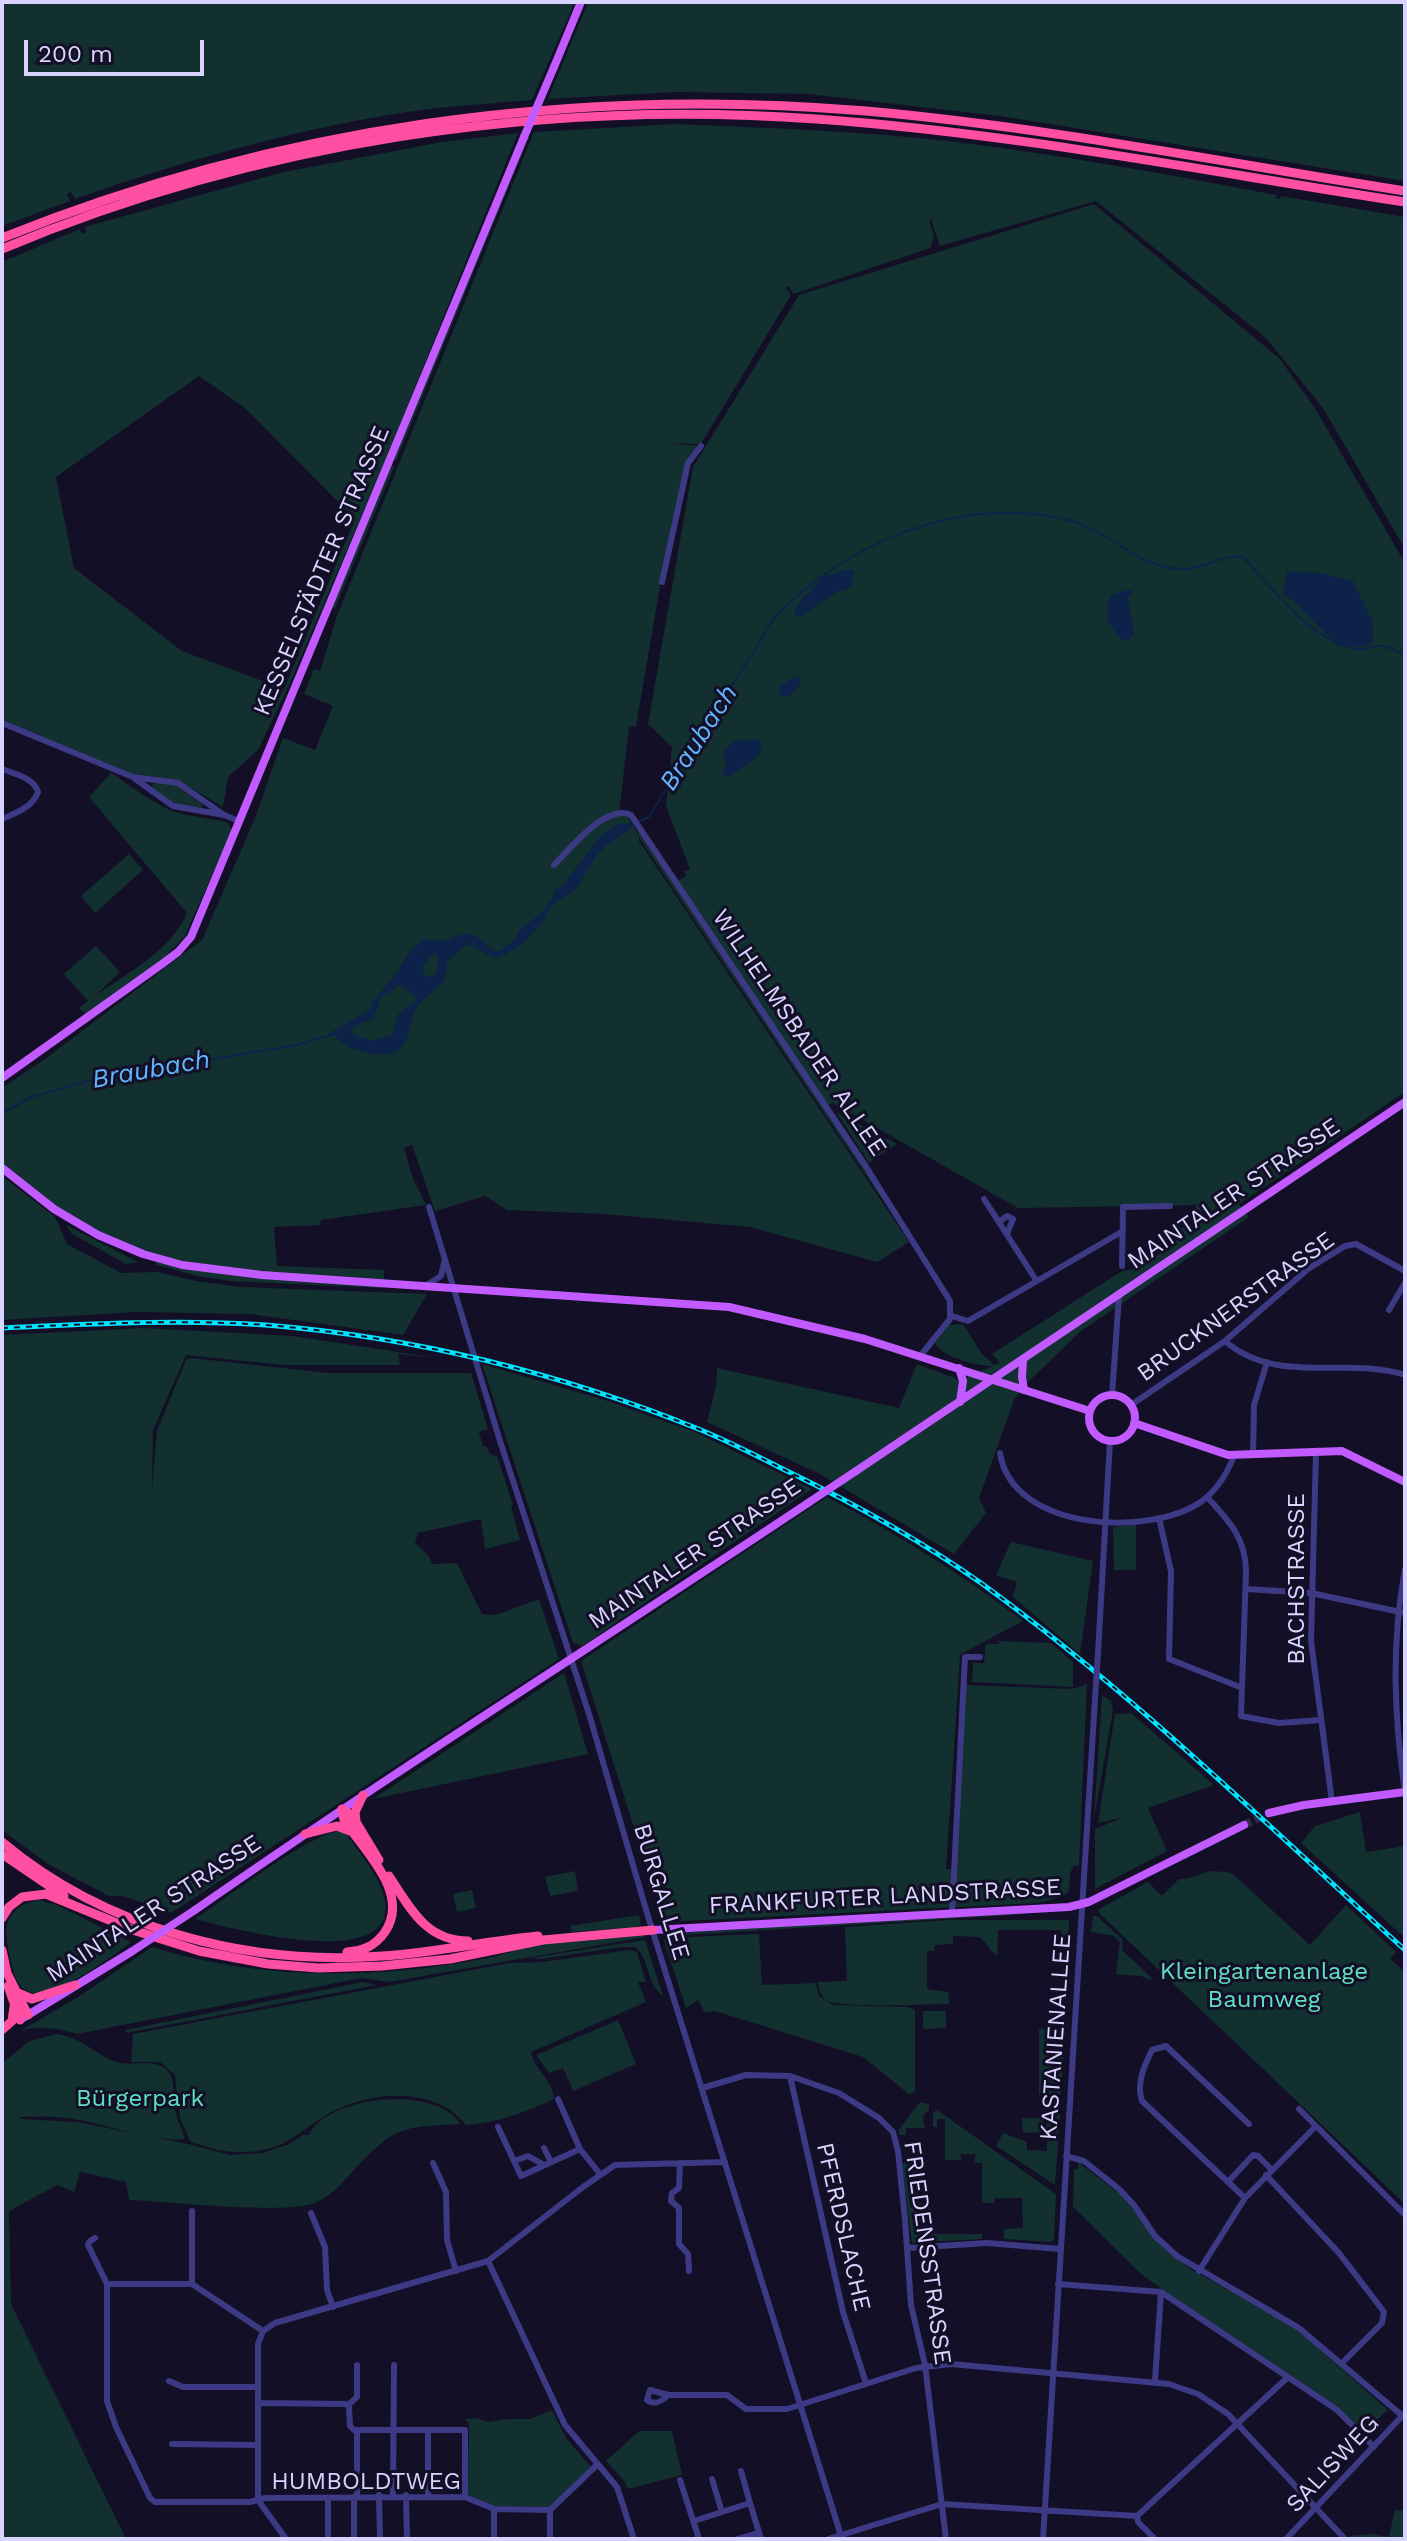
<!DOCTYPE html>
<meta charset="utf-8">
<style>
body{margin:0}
#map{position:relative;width:1407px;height:2541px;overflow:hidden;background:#130f26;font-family:"Work Sans",sans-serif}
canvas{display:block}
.frame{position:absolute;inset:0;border:4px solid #d9d4ff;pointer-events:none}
.scale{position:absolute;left:24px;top:40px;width:180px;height:36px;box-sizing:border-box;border:4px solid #d9d4ff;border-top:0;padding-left:10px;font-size:24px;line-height:28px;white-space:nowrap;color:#d9d4ff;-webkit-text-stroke:6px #130f26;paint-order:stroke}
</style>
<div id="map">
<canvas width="1407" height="2541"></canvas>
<div class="frame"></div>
<div class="scale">200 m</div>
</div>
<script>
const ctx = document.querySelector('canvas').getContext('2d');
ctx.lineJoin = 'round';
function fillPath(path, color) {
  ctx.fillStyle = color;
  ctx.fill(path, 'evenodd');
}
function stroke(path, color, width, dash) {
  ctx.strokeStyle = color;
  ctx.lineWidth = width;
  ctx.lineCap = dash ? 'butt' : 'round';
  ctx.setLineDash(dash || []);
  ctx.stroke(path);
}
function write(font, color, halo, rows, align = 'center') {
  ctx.font = font + ' "Work Sans",sans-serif';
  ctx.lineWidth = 6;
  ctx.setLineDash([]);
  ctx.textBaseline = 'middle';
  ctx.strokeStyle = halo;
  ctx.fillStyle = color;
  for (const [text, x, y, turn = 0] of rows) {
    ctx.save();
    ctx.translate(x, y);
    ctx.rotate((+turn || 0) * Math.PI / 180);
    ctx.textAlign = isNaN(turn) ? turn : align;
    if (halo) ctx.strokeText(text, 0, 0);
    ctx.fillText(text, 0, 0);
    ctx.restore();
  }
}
fillPath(new Path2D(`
 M2 2H575L532 100C498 103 463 105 429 109 313 124 185 160 75 199L71 192 67 194 70 201 2 226Z
 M588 2H1405V181L1000 116 808 94 675 92 548 99Z
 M676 124C769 128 863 131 956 142 1063 155 1170 175 1276 195V198L1280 199 1281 196 1405 217V549L1323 408 1266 338 1096 201 940 246 931 219 929 220 934 237 930 248 794 294 788 286 785 287 791 295 701 444 669 443 700 446 687 463 661 581 636 726H629L619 814 628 817 638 834 640 833 905 1228 903 1230 638 836 639 841 909 1242 877 1262 750 1227 604 1214 507 1210 485 1196 435 1211 412 1145 404 1148 412 1176 426 1205 321 1220 320 1225 274 1227 277 1266 384 1270V1280C289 1274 184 1277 97 1232 63 1214 33 1190 2 1166V1088L45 1059 202 940 255 818 283 738 315 750 333 706 304 694 314 669 320 671 337 616 534 132Z
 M518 133 383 466 286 692 258 750 228 777 223 807 179 781 134 774 2 720V262L80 229 82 234 86 232 84 227 284 172 442 142ZM199 376 246 409 355 519 284 689 182 651 74 568 56 477Z
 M527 137H529L396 461 394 460Z
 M1094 204 1280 359 1316 410 1405 563V1092L1239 1204 1249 1217 1081 1331 1028 1382 1014 1400 979 1498 986 1513 954 1554 818 1473 707 1422 716 1387 717 1368 899 1408 917 1364 960 1380 993 1366C977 1366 943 1358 935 1343L949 1325 963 1324 982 1354 994 1365 1000 1363 992 1354 1122 1271 1139 1268 1161 1253 1166 1234 1195 1223 1196 1205 1018 1208 833 1103 828 1105 680 885 679 880 686 876 684 871 690 869 666 806 672 747 648 724 693 467 799 295Z
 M390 465 394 467 335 608 330 607Z
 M111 773C133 787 153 804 178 813 192 817 212 818 228 823L232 830 184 938 159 962 86 1014 78 1008 88 1001 64 974 96 946 120 972 95 996C127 973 171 951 187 913L89 797Z
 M157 782 176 785 203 805 201 809 175 804 153 791 152 785Z
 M129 854 143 870 95 913 81 896Z
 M836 1112 897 1144 869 1163Z
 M2 1176 55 1217 67 1244 121 1273 158 1272 196 1281 240 1287 427 1294 403 1335 250 1314 136 1312 2 1320Z
 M66 1225 138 1262 126 1264 72 1234Z
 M159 1261 198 1271 383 1284V1288L230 1281 197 1276 154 1264Z
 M144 1328 293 1336 437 1358 398 1354 400 1365H282L186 1355 153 1430 152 1490 157 1431 186 1360 191 1358 328 1373H471L488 1429 479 1432 483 1446H486L491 1455 497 1456 513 1505 511 1506 520 1540 485 1549 481 1519 418 1533 415 1543 429 1556 432 1564 457 1563 482 1614 496 1615 539 1599 559 1659 171 1913 123 1896H109L48 1864 2 1830V1335Z
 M482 1364 608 1401 697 1433 812 1489 582 1646 573 1643Z
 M827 1497C896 1533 961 1574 1023 1621L961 1654 960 1657 946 1869H953L965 1685 1072 1689 1087 1684 1079 1866H1074L1070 1873 1069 1891 1062 1897 1037 1903 664 1922 581 1661Z
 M1136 1525V1570H1114L1113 1527Z
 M1011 1542 1093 1561 1080 1654 1013 1597 1017 1582 996 1575Z
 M999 1641 1051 1643 1073 1662V1687L972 1682 973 1663H984L986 1644H999Z
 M564 1673 588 1754 373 1799Z
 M1102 1695 1111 1701 1113 1710 1094 1819Z
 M1131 1713 1214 1785 1148 1808 1167 1851 1095 1889V1829L1124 1817 1098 1823 1115 1714Z
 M1360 1812 1366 1852 1405 1846V1938L1301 1843 1315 1826Z
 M339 1831 346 1833C357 1850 372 1867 380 1885 420 1979 233 1929 195 1919 226 1899 307 1835 339 1831Z
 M575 1871 578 1891 550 1896 545 1877Z
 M1209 1871 1227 1872 1235 1876 1310 1945 1346 1905 1396 1952 1390 1959 1405 1972V2204L1099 1913V1909L1148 1882 1162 1896 1179 1879H1187Z
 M472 1890 476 1908 457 1912 453 1894Z
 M38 1900 57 1905 131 1942C109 1959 68 1989 40 1993 32 1994 24 1991 19 1984 14 1978 13 1968 11 1961 3 1930 2 1908 38 1900Z
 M1027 1914 667 1936 664 1934 952 1915Z
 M639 1915 641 1925 636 1927 572 1932 570 1926Z
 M1093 1916H1097L1123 1940 1122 1950 1152 1978 1150 1980 1141 1976 1116 1974 1120 1942 1114 1936 1091 1932Z
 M949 1920H1069L1068 1942 1062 1949 1061 1930H998L997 1957 980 1937 953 1936V1944L935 1945 934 1951H927V1989L948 1992 949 2004C928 2004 838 2009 826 2000 820 1995 819 1989 818 1982L847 1981 845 1927Z
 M644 1934 645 1937 389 1982 361 1978 77 2034C58 2028 39 2025 20 2031L75 1999 152 1947C259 1980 372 1980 482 1959 502 1956 521 1947 541 1943 574 1937 610 1937 644 1934Z
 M759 1934 762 1985 816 1983 819 1996 833 2005 908 2007 915 2010V2092L909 2094 863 2057 715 2011 705 2013 698 2000 686 2008 664 1941 666 1938Z
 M645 1940 663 1996C644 1980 651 1960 635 1947H621L541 1959 530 1958Z
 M629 1950 637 1952 646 1982H638L646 2002 531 2052C534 2070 553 2080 554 2099 524 2113 499 2122 466 2125 436 2086 370 2090 330 2113 308 2125 292 2143 267 2149 240 2156 215 2151 190 2141L180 2118 175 2075 160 2062H131L133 2034 509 1963 542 1962Z
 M363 1982 377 1985 126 2033 125 2030Z
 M923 2011H946V2028L923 2029Z
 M618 2020 636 2064 573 2091 563 2068 549 2073 536 2055Z
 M1039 2029H1065L1061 2094H1039Z
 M56 2034C82 2038 90 2050 111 2060 126 2067 140 2061 154 2064 179 2068 172 2092 175 2109 177 2120 182 2129 185 2139 156 2142 114 2127 84 2121 63 2116 42 2116 20 2117L21 2119 77 2122 188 2144 230 2155 262 2153 287 2145 303 2135H309C327 2095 438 2085 460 2124 402 2127 395 2126 354 2170 344 2181 331 2196 317 2202 289 2216 166 2201 129 2200L126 2182 80 2172 74 2192 57 2185 9 2211 11 2304 126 2539H2V2063L30 2041Z
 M1046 2100H1061L1055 2185 996 2146 1003 2133 1027 2142V2150L1047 2151Z
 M920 2102 929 2104V2109L923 2117 925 2128H906V2135H899V2129Z
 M937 2110 1056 2194 1054 2238 1051 2242 1004 2239V2229L1023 2228 1022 2198H995L994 2203H982V2163H974L976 2154H960L962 2160H945V2119H937V2127H933V2114Z
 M1022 2118H1043L1045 2132 1023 2133Z
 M1078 2162 1125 2198 1166 2250 1192 2270 1276 2316 1300 2332 1388 2410 1363 2432 1141 2274 1073 2207 1074 2169H1078Z
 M902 2163H918V2203L930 2204V2223H920V2234H982V2239L912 2243Z
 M552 2410 566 2438 592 2468 548 2507 493 2506 468 2495 469 2424 465 2419 477 2418 488 2422 508 2419H530Z
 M639 2431H672L682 2475 628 2489 625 2482 606 2461Z
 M1395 2510 1405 2511V2539H1352L1350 2536 1370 2534 1389 2537Z`), '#12302f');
fillPath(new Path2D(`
 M852 569 855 570 850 588 835 593 799 617 794 614 797 605 824 576Z
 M1287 571 1322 573 1353 581 1373 623V642C1335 663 1311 610 1283 594Z
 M1132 589 1134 590 1128 599 1134 633 1128 640H1123C1109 628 1103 613 1111 595Z
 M795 676 801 680 800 685 790 696 782 697 779 693 780 686Z
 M755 739 762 743 759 756 728 777 722 775 726 765 723 752 734 741Z
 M631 823 632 828 608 844 597 855 576 889 551 906 544 921 519 947 496 959 467 944 447 962 445 980C436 991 422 997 415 1011 410 1022 411 1036 402 1046 387 1064 347 1051 335 1035L328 1037V1034L371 1009V1003L397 973 409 952 422 940C430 938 434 941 442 941 453 941 460 930 473 935 484 939 488 952 500 951L516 938 518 931 540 914 552 899 555 890 563 885 599 838 616 825ZM434 954 438 957 437 974 427 977 423 971 424 964ZM398 985 412 993 416 1000 398 1014 392 1035 373 1041 354 1035 352 1031 354 1026 374 1019 381 996 391 992Z`), '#0c2248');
stroke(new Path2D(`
 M640 821 649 817 686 756 706 731 709 719C724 697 739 676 753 653 762 639 767 625 779 613 853 539 964 495 1068 520 1110 530 1139 570 1184 569 1204 569 1223 554 1243 557 1274 589 1306 636 1351 648 1363 652 1371 645 1382 646 1389 647 1398 652 1405 655
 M2 1113 32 1097 98 1078 297 1045 331 1035`), '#0c2248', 2);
stroke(new Path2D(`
 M1244 1825 1269 1813`), '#312d47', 8, [8, 4]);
stroke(new Path2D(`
 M662 582 688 463 701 446
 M2 723 133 777 178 783 224 815
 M2 769C15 774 34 778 38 792 33 807 16 813 2 819
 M134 778 173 806 224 815 239 821
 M554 865C570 849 606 803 631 815L865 1165 950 1301V1319L921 1355
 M984 1199 1036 1280
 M429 1207 500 1441 589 1714 647 1913 842 2539
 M999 1222 1007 1216 1013 1219 1007 1234
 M1122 1266 1123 1207 1170 1206
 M425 1286 441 1276 445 1259
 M1389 1310 1405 1283
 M952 1316 968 1321 1123 1231
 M1225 1341C1277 1386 1346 1356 1405 1375
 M1112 1396 1119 1295
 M1131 1405 1225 1341 1308 1269 1345 1246 1356 1244 1405 1271
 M1316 1452 1311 1641 1332 1802
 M1000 1453C1012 1531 1150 1538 1202 1501 1218 1489 1227 1474 1234 1456
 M1253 1455 1254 1405 1267 1362
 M1207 1497C1229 1521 1246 1538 1246 1572L1241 1716 1279 1723 1321 1720
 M1159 1518 1171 1571 1169 1659 1240 1687
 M1246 1589 1311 1593 1405 1613
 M1098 1653 1110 1441
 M1405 1792C1394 1717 1391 1644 1405 1569
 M952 1913 965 1657H980
 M790 2076 843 2312 866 2383
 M702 2088 746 2075 790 2076 839 2093 879 2118 893 2132 898 2151 905 2220 911 2305 925 2365 946 2539
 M558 2099 580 2149 600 2174
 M1299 2109 1405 2215
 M498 2127 521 2176 580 2149
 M544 2148 551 2162
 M1066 2156 1084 2161 1119 2189 1134 2205 1155 2236 1177 2256 1299 2328 1405 2418
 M514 2161 528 2156 544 2165
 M433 2163 446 2192 447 2240 456 2271
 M680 2163 679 2188 672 2193 671 2201 679 2208V2244L688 2254 689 2271
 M1266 2175 1339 2253 1384 2312 1382 2323 1341 2364
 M1228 2182 1253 2155 1258 2156 1272 2170
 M1245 2198 1142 2101C1136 2084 1144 2066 1152 2050L1166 2046 1249 2124
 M192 2211V2284
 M311 2213 325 2247 327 2290 333 2307
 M95 2238 89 2242 88 2245 107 2284V2401L116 2427 150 2498 155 2502H250L265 2498 465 2497 494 2509 550 2510 598 2464
 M908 2248 987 2243 1060 2249
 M488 2261 565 2425 617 2487 634 2539
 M1199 2271 1245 2198 1316 2126
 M107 2284H192L263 2331
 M1058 2284 1161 2292 1337 2410 1374 2447
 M263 2331 275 2323 488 2261 583 2187 615 2165 725 2162
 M263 2331 258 2344V2500L286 2539
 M169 2381 183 2387H258
 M1155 2381 1161 2292
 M668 2395C662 2401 655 2406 647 2400L650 2390 668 2395H727L746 2409H787L916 2368 951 2364 1169 2384 1198 2394 1228 2414 1345 2539
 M258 2403 346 2404 349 2407 350 2426 354 2430H465V2497
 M348 2405 357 2397V2365
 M428 2430V2495
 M172 2444 258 2445
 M741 2471 750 2503
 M712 2479 722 2512
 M680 2480 699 2539
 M357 2495V2430
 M379 2495 380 2539
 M393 2495 394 2365
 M406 2495 407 2539
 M354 2497V2539
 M328 2498V2539
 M550 2510V2539
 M1137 2516 1287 2378
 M694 2521 750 2503 761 2539
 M494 2539V2509
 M738 2539 759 2533
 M828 2539 942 2504 1137 2516 1138 2522 1155 2539
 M1043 2539 1095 1699
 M1286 2539 1405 2413`), '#3d3a85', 6);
stroke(new Path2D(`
 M554 67 581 2
 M2 1078 162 964 178 952 191 937 524 137
 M2 1168 54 1209 98 1235 143 1254 182 1265 262 1275 729 1307 865 1339 1090 1411
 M1023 1360 1022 1377 1024 1390
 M959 1368 963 1381 960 1402
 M1089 1418a23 23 0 1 1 46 0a23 23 0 1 1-46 0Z
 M1134 1423 1228 1455 1342 1451 1405 1482
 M856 1471 1405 1102
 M1269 1813 1304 1805 1405 1792
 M195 1910C396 1770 604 1639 808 1503
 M653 1930 1069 1907 1089 1902 1244 1825
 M23 2018 131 1952`), '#c25bff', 8);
stroke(new Path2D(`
 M2 238C278 127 570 86 866 111 1047 127 1226 163 1405 191
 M2 249C257 142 541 99 816 119 1014 133 1209 172 1405 202
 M342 1809 344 1820C364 1851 411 1893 385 1932 375 1946 363 1951 347 1952
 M342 1809 353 1817 379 1860
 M356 1821 355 1812 363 1795
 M305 1834 337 1826 350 1831
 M2 1842C106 1929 247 1966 382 1956 434 1953 486 1941 538 1936
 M2 1854 64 1896
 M389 1876C410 1908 426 1941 468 1941
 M2 1918 9 1907 22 1897 46 1894 136 1931 199 1951 268 1964 318 1968 382 1966 450 1959 543 1940 653 1930
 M2 1950 7 1973 28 2015
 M8 1986 20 2020
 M18 1993 32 1999 75 1985
 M2 2030 12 2021 14 2007`), '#ff4fa3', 9);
const rail = new Path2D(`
 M2 1328C90 1324 178 1319 266 1325 414 1337 563 1374 701 1430 730 1442 759 1457 787 1471 855 1504 920 1540 981 1583 1133 1693 1267 1825 1405 1950`);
stroke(rail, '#00e5ff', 5);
stroke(rail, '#130f26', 2, [6]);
stroke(new Path2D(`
 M1095 1699 1098 1653`), '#3d3a85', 6);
stroke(new Path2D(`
 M524 137 554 67
 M808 1503 856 1471
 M131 1952 195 1910`), '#c25bff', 8);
write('24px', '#d9d4ff', '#130f26', [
 ["KESSELSTÄDTER STRASSE",322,571,-67],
 ["WILHELMSBADER ALLEE",799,1033,56],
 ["MAINTALER STRASSE",1234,1194,-34],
 ["BRUCKNERSTRASSE",1236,1307,-36],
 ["MAINTALER STRASSE",695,1554,-34],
 ["BACHSTRASSE",1297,1579,-90],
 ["BURGALLEE",661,1892,73],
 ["FRANKFURTER LANDSTRASSE",885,1897,-3],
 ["MAINTALER STRASSE",154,1909,-33],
 ["KASTANIENALLEE",1056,2037,-86],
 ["PFERDSLACHE",843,2227,77],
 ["FRIEDENSSTRASSE",927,2253,82],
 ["SALISWEG",1333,2464,-47],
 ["HUMBOLDTWEG",366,2482]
]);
write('24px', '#5fe0c0', '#130f26', [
 ["Kleingartenanlage",1264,1972],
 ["Baumweg",1264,2000],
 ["Bürgerpark",140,2099]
]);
write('italic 26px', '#62b6ff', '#130f26', [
 ["Braubach",699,738,-57],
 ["Braubach",151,1070,-10]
]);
</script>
